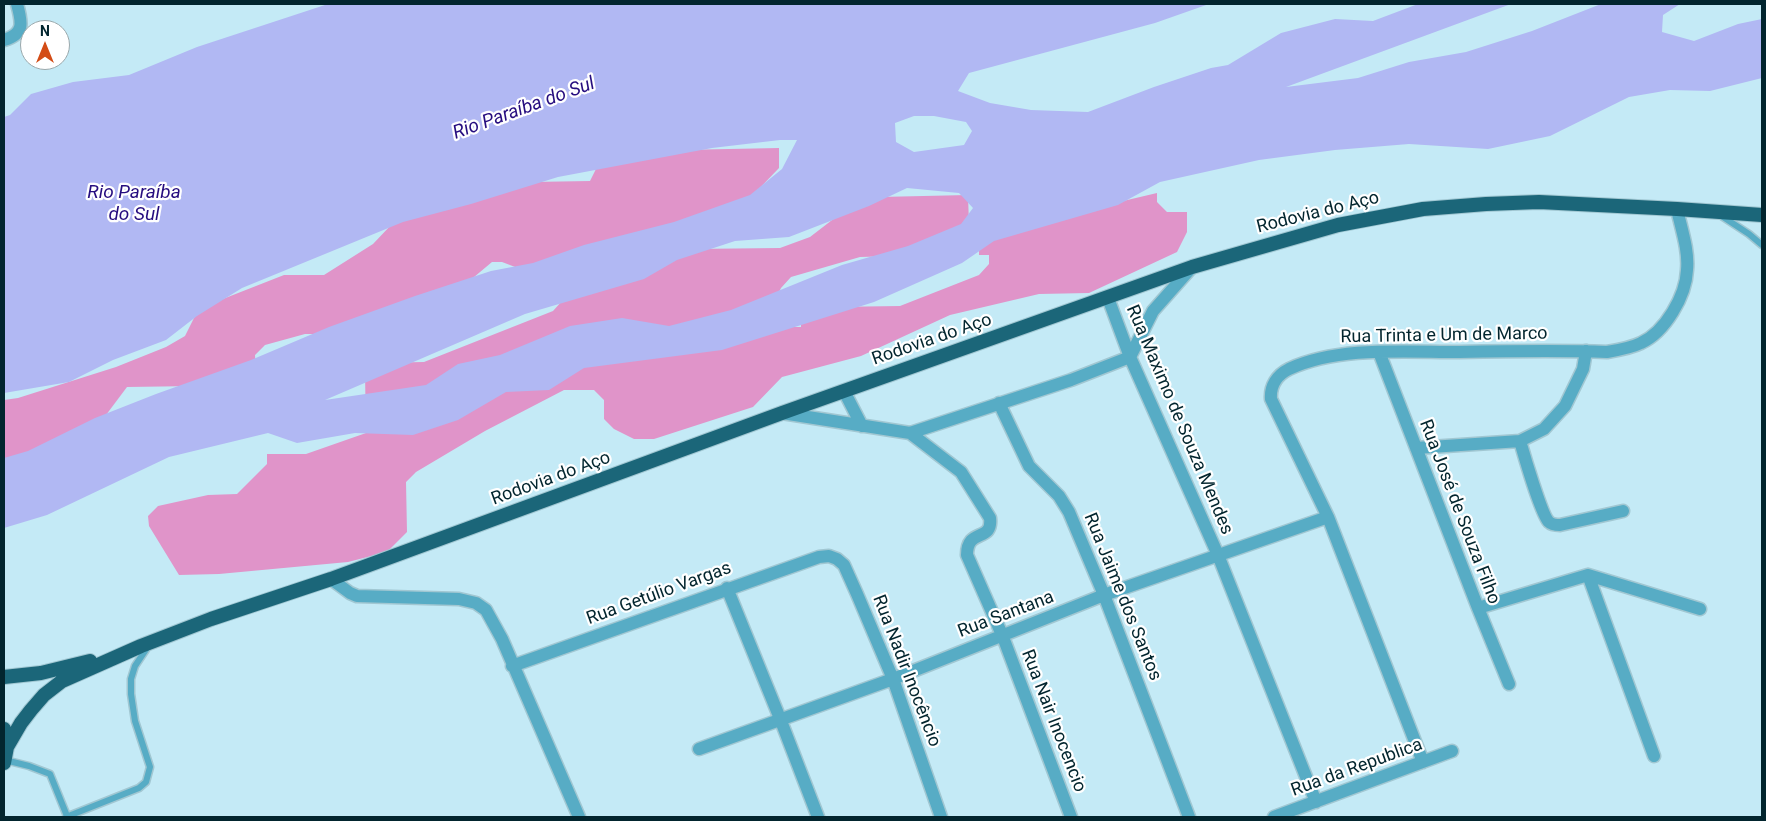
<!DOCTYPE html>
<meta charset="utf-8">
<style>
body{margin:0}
#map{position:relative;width:1766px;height:821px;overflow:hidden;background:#c4eaf6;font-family:Roboto,sans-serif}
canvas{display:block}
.frame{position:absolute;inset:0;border:5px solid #02252e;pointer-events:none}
.north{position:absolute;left:20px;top:20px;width:50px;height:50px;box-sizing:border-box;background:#fff;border:1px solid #9aa8ab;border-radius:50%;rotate:0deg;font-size:14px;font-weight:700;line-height:20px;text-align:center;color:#02252e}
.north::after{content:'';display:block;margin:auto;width:18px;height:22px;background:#d34c16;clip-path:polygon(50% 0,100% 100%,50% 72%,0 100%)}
</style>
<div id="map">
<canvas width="1766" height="821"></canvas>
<div class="frame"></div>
<div class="north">N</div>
</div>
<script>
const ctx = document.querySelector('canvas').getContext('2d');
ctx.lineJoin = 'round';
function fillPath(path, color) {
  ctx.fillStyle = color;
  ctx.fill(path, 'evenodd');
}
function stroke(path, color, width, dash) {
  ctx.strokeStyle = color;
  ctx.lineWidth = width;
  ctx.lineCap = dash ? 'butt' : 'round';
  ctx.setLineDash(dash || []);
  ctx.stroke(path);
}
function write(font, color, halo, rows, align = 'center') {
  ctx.font = font + ' Roboto,sans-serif';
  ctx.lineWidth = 4.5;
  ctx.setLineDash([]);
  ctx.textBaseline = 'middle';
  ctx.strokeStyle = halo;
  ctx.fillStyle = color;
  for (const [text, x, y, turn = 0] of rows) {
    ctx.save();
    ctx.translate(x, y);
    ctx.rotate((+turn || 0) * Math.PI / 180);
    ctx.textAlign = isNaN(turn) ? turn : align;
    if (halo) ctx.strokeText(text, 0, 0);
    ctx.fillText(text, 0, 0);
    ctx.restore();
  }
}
fillPath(new Path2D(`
 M779 148V168L730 219 691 249 780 248 810 237 849 207 879 197 968 195 969 225 929 255 860 257 791 277 781 288 771 308 781 327H801V317L831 307 900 306 979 275 989 264V255H979V235L1157 193V202L1167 212H1187V232L1177 252 1089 293 1039 294 950 315 861 356 782 377 753 407 654 439H634L614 429 604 419V400L594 390H564L485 431 416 472 406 482 407 532 387 552 348 562 219 574 179 575 149 526 148 516 158 506 208 495 237 494 267 464V454H306L366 433 365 373 375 363 424 362 553 311 562 301 552 281 502 262H492L443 303 354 334H305L265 345 255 355 256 375 196 386 127 387 97 427 4 473V400L18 398 116 367 166 347 185 336 195 316 205 306 284 275H324L373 244 392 224 531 182 590 181 600 161 679 150Z`), '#e094c9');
fillPath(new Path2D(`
 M328 4H1209L1155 23 969 73 958 91 990 103 1031 110 1088 112 1154 87 1211 68 1228 65 1281 33 1335 19 1373 21 1418 4H1511L1286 87 1358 78 1409 62 1466 52 1532 31 1601 4H1680L1663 15 1662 32 1694 41 1738 24 1762 19V78L1710 91 1670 90 1629 97 1550 136 1488 149 1409 144 1335 150 1259 160 1160 182 1118 205 994 241 962 263 874 302 722 350 584 368 549 390 506 392 458 420 413 435 355 433 297 443 268 433 169 457 47 515 4 528V458L28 451 95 418 156 394 251 360 329 327 415 296 491 271 533 263 584 245 674 222 750 195 782 169 797 140H780L712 148 558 177 471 204 403 222 242 288 197 316 166 340 113 360 69 382 4 393V117L10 115 31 94 73 82 129 75 197 47ZM914 116H934L966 122 972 131 964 145 914 152 896 142 895 123ZM907 188 959 193 973 208 961 224 908 246 842 265 731 310 669 326 622 318 570 326 500 355 458 364 426 385 325 400 525 314 644 279 677 260 735 241 789 237 869 206Z`), '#b1b8f3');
const service = new Path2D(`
 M1720 215 1749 234 1762 245
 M5 760 29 766 50 774 67 816
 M66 817 139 788 146 782 150 767 135 721 131 694V679L135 666 149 645`);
const minor = new Path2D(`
 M4 40C25 34 22 22 17 4
 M1108 298 1130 357 1218 555 1316 802
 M1379 352 1478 608 1509 684
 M844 391 862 426
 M999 403 1029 466 1059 496 1069 512 1104 595 1189 817
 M782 413 910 433 1071 380 1130 357 1153 311 1192 267
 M910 433 961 472 990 518C993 543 967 527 967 555L1003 637 1071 817
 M1520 441C1524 455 1542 516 1549 522 1552 525 1556 525 1560 525L1623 511
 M1416 448 1520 441 1544 429 1565 406 1583 369 1586 351
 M1588 575 1654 756
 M331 579 350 593 357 596 459 599 476 603 486 610 502 639 579 817
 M727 588 781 721 818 817
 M1478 608 1588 575 1700 609
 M512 666 819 557 829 556 837 559 844 565 857 594 893 679 941 817
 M699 749 893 679 1104 595 1328 517
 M1423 762 1328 517 1271 399C1270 386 1277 375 1289 369 1339 346 1405 352 1459 352 1508 351 1558 350 1607 352 1619 350 1631 348 1641 343 1665 332 1686 296 1687 270 1689 250 1681 228 1677 209
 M1274 817 1452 751`);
const trunk = new Path2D(`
 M4 677 41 673 90 661
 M4 729 7 747 4 763
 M7 747 21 723 31 710 44 695 62 681 141 646 211 619 331 579 782 413 1192 267 1338 225 1423 209 1486 204 1539 202 1677 209 1762 215`);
stroke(service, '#a1c7d2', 9);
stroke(minor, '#a1c7d2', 15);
stroke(trunk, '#a1c7d2', 16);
stroke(service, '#57acc5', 6);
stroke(minor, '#57acc5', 12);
stroke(trunk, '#1b6679', 14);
write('18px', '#02252e', '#fff', [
 ["Rodovia do Aço",1318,213,-14],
 ["Rua Trinta e Um de Marco",1444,336,-1],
 ["Rodovia do Aço",932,340,-19],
 ["Rua Maximo de Souza Mendes",1179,420,67],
 ["Rodovia do Aço",551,479,-20],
 ["Rua José de Souza Filho",1459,512,69],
 ["Rua Getúlio Vargas",659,594,-20],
 ["Rua Jaime dos Santos",1122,597,68],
 ["Rua Santana",1006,615,-21],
 ["Rua Nadir Inocêncio",906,671,69],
 ["Rua Nair Inocencio",1053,721,69],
 ["Rua da Republica",1357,768,-20]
]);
write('italic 19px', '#260d7f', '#fff', [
 ["Rio Paraíba do Sul",524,109,-20],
 ["Rio Paraíba",134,193],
 ["do Sul",134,215]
]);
</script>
